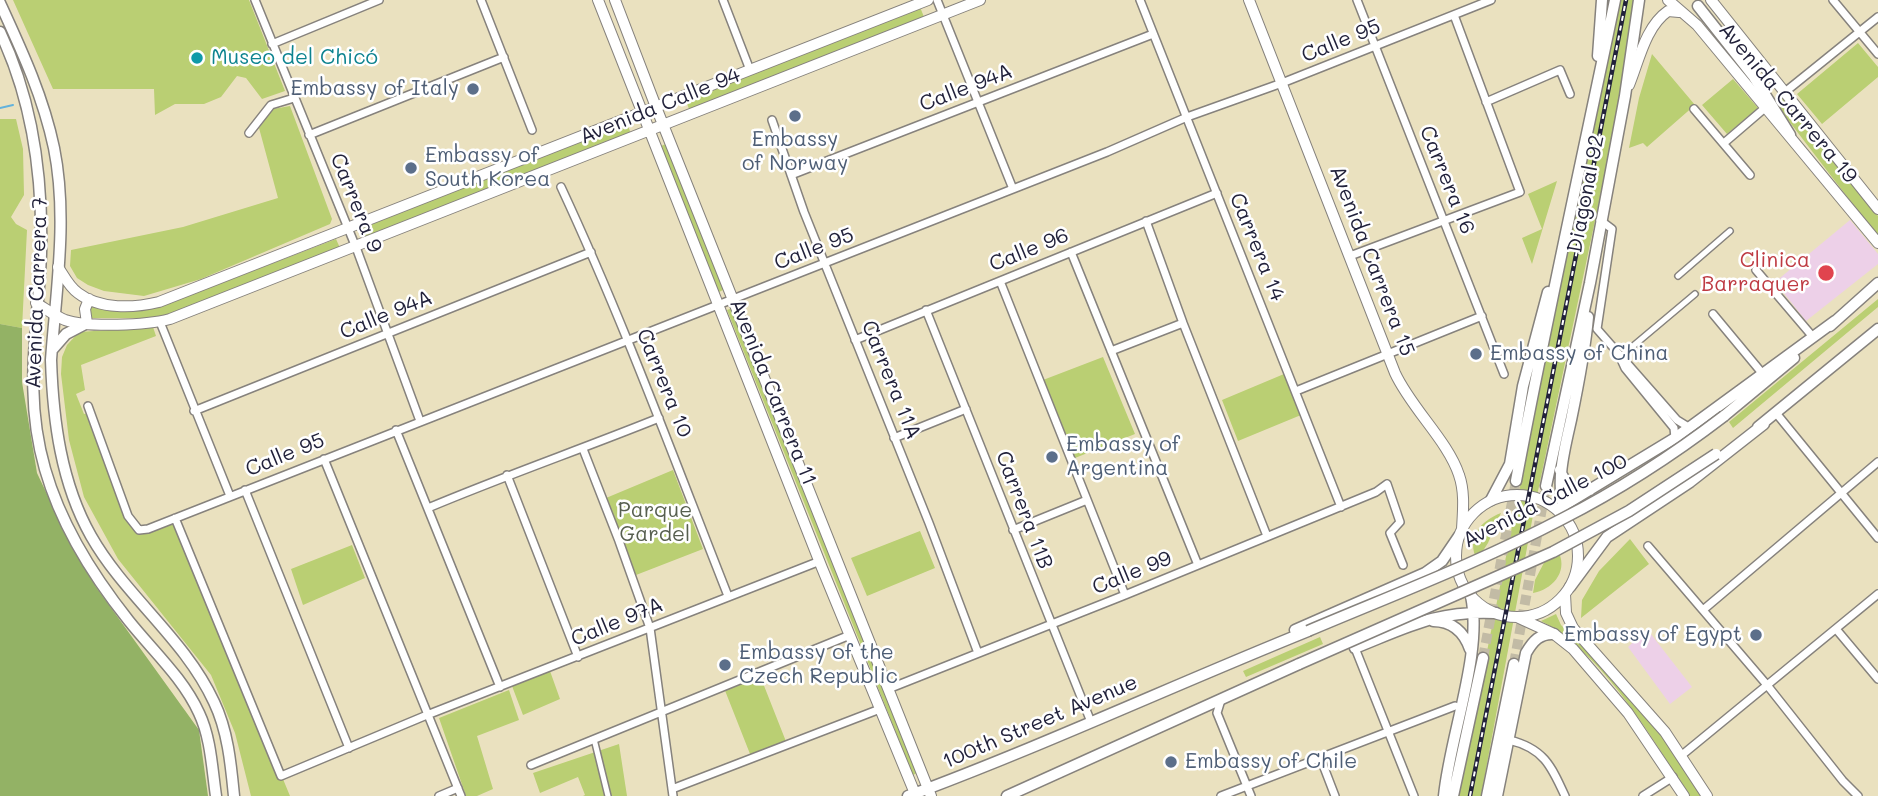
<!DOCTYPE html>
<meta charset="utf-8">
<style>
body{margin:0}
canvas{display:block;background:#eae1bf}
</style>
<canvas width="1878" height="796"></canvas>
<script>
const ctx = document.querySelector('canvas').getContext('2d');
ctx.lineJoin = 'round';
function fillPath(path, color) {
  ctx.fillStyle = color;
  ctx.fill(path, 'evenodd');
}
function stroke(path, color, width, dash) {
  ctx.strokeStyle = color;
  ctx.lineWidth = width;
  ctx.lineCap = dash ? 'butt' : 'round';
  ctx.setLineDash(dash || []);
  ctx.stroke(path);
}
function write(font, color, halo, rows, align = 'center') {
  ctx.font = font + ' Mali,sans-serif';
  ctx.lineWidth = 5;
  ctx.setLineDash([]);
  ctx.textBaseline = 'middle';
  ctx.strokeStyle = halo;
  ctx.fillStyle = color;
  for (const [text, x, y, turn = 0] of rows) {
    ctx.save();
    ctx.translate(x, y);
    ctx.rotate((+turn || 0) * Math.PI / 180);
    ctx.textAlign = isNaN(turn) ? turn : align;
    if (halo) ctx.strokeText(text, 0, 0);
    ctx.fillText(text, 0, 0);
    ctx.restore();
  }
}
fillPath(new Path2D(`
 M1850 220 1878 254V264L1806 321 1775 282Z
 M1647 629 1692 687 1670 704 1628 647Z`), '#edd0e8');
fillPath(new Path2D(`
 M13 0H249L285 91 262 99 246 78 237 76 221 97 204 104H175L155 115 154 89H53Z
 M1620 0H1635L1612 140 1534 510 1481 796H1458L1575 212Z
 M920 7 924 17 689 109 685 98Z
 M1858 43 1878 67V77L1822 124 1797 94Z
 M1652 54 1695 105 1647 147 1643 143 1629 148 1639 98Z
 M1733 79 1758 108 1727 134 1702 105Z
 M1782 98 1878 216V237L1775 103Z
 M290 106 332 219 330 224 201 279 144 296 104 291 88 285 77 278 70 266 71 250 183 227 278 198 259 128 273 109Z
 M0 119H16L23 149 24 195 11 217 16 224 27 230 22 328 0 324Z
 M627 123 631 134 363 240 358 229Z
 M668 143 725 289 719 292 661 146Z
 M1557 181 1532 264 1522 238 1542 229 1528 194Z
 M336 239 340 248 171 314 155 318H91V306C117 312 138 311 164 305Z
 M1878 299V307L1733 428 1729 422Z
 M733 308 919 772 913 775 727 310Z
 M153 327 156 336 81 365 85 390 76 394 84 414 90 413 128 516 139 530 175 518 290 796H251L235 733 211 675 118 559 84 497 69 440 61 374 62 357 67 345 79 332Z
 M1103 357 1135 434 1075 458 1043 380Z
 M1284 374 1301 415 1238 441 1222 400Z
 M673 470 703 549 636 575 606 498Z
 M1501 513 1488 543 1477 560C1466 538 1480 521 1501 513Z
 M920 531 935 568 867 596 851 558Z
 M1630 539 1649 564 1581 618 1582 600 1599 571Z
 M352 545 365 578 303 605 291 569Z
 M1559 553C1568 573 1551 590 1533 593L1535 580 1548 555Z
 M1556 614 1561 625 1605 670 1676 752 1701 796H1689C1654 740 1601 651 1541 621Z
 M1320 637 1323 644 1246 677 1243 671Z
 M550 671 560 699 523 715 512 686Z
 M759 673 787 744 752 759 724 688Z
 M509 690 519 720 477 736 493 789 477 796H466L439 718Z
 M619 744 627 796H583L585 795 578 777 540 793 533 773Z`), '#bacf73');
fillPath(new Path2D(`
 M0 324 22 328V382L37 473 73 549 96 587 199 730 208 796H0Z`), '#93b265');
stroke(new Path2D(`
 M0 108 13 105`), '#62b2dc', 2);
stroke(new Path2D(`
 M1483 658 1516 481
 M1514 664 1546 486`), '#c2bba5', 10, [10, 5]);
const pedestrian = new Path2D(`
 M1678 276 1730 231
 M1620 357 1695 294
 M594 739 608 796`);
const minor = new Path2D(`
 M255 0 357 250 420 421
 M481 0 532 130
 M723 0 750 70
 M937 0 1013 189
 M1140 0 1341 507
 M1357 0 1504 374
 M1833 0 1878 54
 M272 44 379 0
 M1785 92 1878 17
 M1486 102 1560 70 1570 94
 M1694 109 1750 175
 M772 120 804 212 929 523 978 653
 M249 133 271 105 294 98
 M309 135 504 57
 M1724 143 1766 107
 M791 175 1153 34
 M561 187C623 320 674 459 728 596
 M1600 220 1612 229 1597 329 1677 420 1690 428
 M1146 221 1183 323 1267 536
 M1071 252 1198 565
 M1350 256 1520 192 1454 15
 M1756 270 1813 337
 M1000 281 1125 595
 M926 310 1091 722
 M1713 314 1762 373
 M160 322 230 496
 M855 340 1217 193
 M1111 351 1183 323
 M1620 357 1625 368 1674 428 1675 438
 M1296 391 1482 316
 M88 406 128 516 139 530 148 529 1107 152 1187 117 1282 83 1491 0
 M194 411 591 252
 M1776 413 1878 538
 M396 430 500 687
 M894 438 966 409
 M583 449 619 541 650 628 673 796
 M324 459 461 796
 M507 475 578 657
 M245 490 349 748
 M428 508C504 476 582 449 659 418
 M175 518 281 776 427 715 820 561
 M1013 530 1087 500
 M1648 546 1767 685 1843 781 1858 796
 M1703 610 1878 462
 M1836 629 1878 679
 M1355 648 1414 796
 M888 689 1125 595 1376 492 1387 484 1400 522 1390 533 1403 565
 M1221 700 1217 713 1251 796
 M1509 740C1543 748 1551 765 1565 796
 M1682 755 1878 594
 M1320 757 1335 796
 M531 765 850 635
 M672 789 880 709
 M439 796 458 788
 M1221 796 1455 706
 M1643 796 1673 777`);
const secondary = new Path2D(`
 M598 0 822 568 916 796
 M615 0 656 107 931 796
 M1249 0 1395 373C1411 408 1448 441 1459 475 1465 492 1463 511 1462 529
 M1668 0 1697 25 1878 243
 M1711 0 1878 209
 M1629 85C1639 61 1645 27 1668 11L1679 12
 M58 267C64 276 69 287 78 293 100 310 134 308 159 302L928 0
 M36 303C46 309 55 316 65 320 88 328 147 325 170 319L980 0
 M87 323 85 309 89 299
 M1456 556a61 61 0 1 1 122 0a61 61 0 1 1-122 0Z
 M1565 594 1566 613 1573 628 1665 732 1707 796
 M1519 618 1554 634 1573 649 1628 713 1684 796`);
const primary = new Path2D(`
 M0 3C22 51 43 96 54 148 68 217 56 291 51 360 53 420 61 483 91 536 125 596 185 639 214 702 228 731 231 765 234 796
 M1698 6 1754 77 1790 135
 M0 32C33 101 43 178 41 254 38 330 23 393 45 469 61 525 93 576 129 621 153 651 183 678 199 713 211 738 212 769 216 796
 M1598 56 1602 0
 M1830 326 1878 283
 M52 350 66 334 87 323
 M1724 416 1794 358
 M1758 427 1878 329
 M1560 470C1565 485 1576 491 1590 490
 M1516 481C1546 320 1582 160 1615 0
 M1546 486 1590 283 1625 96 1639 0
 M1491 500 1510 464 1523 386 1548 292
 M1558 509 1675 438 1835 321
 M1564 511C1556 480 1564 451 1571 420 1578 386 1585 352 1588 317
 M1570 587 1607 537 1690 482 1764 424
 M1433 621C1452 621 1464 632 1470 649
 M1295 630 1425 573 1442 561 1459 536
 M1355 648C1408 627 1437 610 1496 613
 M908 796C1043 746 1174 685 1308 631
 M1007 796 1299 664
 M1444 796C1450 735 1483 653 1471 596
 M1453 796 1483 658
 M1487 796 1514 664
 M1497 796 1526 653C1533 641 1540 633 1554 634`);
stroke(pedestrian, '#86827d', 8);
stroke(minor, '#86827d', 10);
stroke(secondary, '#86827d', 12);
stroke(primary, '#86827d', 13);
stroke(pedestrian, '#fff', 5);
stroke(minor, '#fff', 7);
stroke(secondary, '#fff', 10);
stroke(primary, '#fff', 10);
const rail = new Path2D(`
 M1470 796 1626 0`);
stroke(rail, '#22223b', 4.5);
stroke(rail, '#fff', 2, [5]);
const primaryBridge = new Path2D(`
 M1308 631C1393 595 1480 562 1562 519 1619 490 1673 455 1724 416
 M1299 664 1553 552 1629 511 1716 454`);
stroke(primaryBridge, '#86827d', 13, []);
stroke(primaryBridge, '#fff', 10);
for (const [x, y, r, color] of [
 [197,58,7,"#0f9aa8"],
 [473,89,7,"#5c6f8a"],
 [795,116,7,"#5c6f8a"],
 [411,168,7,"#5c6f8a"],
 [1826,273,9,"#e0444e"],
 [1476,354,7,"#5c6f8a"],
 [1052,457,7,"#5c6f8a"],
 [1756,635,7,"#5c6f8a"],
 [725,665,7,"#5c6f8a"],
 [1171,762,7,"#5c6f8a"]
]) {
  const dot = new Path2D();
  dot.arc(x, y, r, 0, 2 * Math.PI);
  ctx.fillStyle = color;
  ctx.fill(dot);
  stroke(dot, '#fff', 2.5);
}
write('21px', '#22223b', '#fff', [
 ["Calle 95",1341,41,-22],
 ["Calle 94A",966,88,-21],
 ["Avenida Carrera 19",1788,103,50],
 ["Avenida Calle 94",660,106,-22],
 ["Carrera 16",1447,180,68],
 ["Diagonal 92",1586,194,-79],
 ["Carrera 9",356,203,68],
 ["Carrera 14",1257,247,68],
 ["Calle 95",814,249,-21],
 ["Calle 96",1029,250,-22],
 ["Avenida Carrera 15",1372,261,69],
 ["Avenida Carrera 7",37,293,-88],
 ["Calle 94A",386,315,-22],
 ["Carrera 11A",891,380,68],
 ["Carrera 10",664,383,68],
 ["Avenida Carrera 11",773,392,68],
 ["Calle 95",285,455,-22],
 ["Avenida Calle 100",1545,501,-27],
 ["Carrera 11B",1024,510,69],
 ["Calle 99",1132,573,-22],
 ["Calle 97A",617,622,-22],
 ["100th Street Avenue",1040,722,-23]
]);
write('21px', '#0d838f', '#fff', [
 ["Museo del Chicó",211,58]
], 'left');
write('21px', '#4e5e75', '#fff', [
 ["Embassy of Italy",459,89,"right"],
 ["Embassy",795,140,"center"],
 ["of Norway",795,164,"center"],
 ["Embassy of",425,156],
 ["South Korea",425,180],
 ["Embassy of China",1490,354],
 ["Embassy of",1066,445],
 ["Argentina",1066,469],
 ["Embassy of Egypt",1742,635,"right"],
 ["Embassy of the",739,653],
 ["Czech Republic",739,677],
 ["Embassy of Chile",1185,762]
], 'left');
write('21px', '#be3a42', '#fff', [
 ["Clinica",1810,261],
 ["Barraquer",1810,285]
], 'right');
write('21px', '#575f4f', '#fff', [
 ["Parque",655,511],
 ["Gardel",655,535]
]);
</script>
